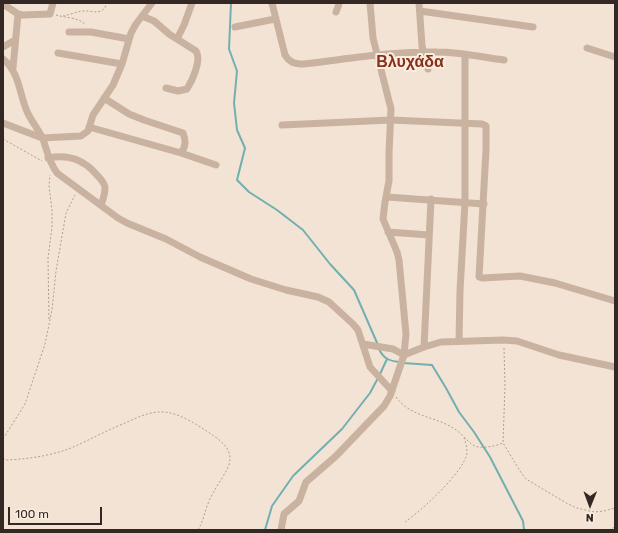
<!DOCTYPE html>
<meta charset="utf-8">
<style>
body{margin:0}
#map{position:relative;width:618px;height:533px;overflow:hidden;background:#f2e3d4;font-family:Rubik,sans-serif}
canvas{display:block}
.frame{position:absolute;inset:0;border:4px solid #332824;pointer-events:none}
.north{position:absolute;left:570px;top:485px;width:40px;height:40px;-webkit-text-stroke:3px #faede0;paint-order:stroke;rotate:181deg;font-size:11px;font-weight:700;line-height:16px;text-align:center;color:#332824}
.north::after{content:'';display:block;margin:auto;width:14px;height:18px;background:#332824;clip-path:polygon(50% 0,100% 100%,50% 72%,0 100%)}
.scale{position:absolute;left:8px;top:507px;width:94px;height:18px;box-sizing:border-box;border:2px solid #332824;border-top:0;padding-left:5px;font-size:12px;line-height:14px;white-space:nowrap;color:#332824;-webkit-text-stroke:3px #faede0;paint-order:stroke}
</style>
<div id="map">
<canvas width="618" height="533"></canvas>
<div class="frame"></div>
<div class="north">N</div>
<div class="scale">100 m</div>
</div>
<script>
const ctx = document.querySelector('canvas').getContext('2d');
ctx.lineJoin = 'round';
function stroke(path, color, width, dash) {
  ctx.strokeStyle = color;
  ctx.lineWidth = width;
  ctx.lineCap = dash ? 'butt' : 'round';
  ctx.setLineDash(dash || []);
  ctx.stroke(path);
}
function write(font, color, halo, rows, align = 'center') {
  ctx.font = font + ' Rubik,sans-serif';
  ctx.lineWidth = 4;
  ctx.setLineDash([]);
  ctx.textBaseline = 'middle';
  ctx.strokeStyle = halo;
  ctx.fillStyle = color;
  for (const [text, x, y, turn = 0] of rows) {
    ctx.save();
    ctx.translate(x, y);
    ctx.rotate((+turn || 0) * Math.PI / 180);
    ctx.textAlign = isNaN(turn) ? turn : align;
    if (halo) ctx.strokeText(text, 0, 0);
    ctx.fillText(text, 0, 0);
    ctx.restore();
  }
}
stroke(new Path2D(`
 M231 3 229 49 237 71 234 103 237 130 245 148 237 180 249 192 277 210 303 230 330 264 354 290 378 345
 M379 349C383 358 389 361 399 362
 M403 363 432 365 446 388 459 412 474 432 490 457 523 521 524 530
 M380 374 387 359
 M265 530 272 506 293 476 342 429 370 393 378 378`), '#72afb0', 2);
stroke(new Path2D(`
 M56 15C66 18 78 17 86 25
 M63 16C69 15 76 12 82 11 93 10 102 17 107 3
 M3 139 42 161
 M49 319 48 258 52 227V210L49 186 50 175
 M504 348 505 386 503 443 520 471 526 479 568 504 577 508 594 512 604 511 615 508
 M396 397C411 418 437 416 456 430 464 435 469 445 478 447 486 448 496 446 503 443
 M3 439 25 404 45 344 52 310 56 271 66 213 75 195
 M3 458 6 460C28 459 50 456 71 448 87 441 102 433 118 426 133 420 147 411 164 412 179 413 196 424 208 432 248 457 224 469 210 499 205 509 204 520 198 530
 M405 522C421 511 464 472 467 453 467 448 466 443 464 438
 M609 530 615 527`), '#b59c8a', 1, [2, 2]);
stroke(new Path2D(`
 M272 3 285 55C290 63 295 64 304 64 348 59 393 51 437 52 459 52 482 57 504 60
 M419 3 422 46 428 69
 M3 4 18 14
 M420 11 533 27
 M336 12 338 7 339 3
 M142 16 154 21 169 34 196 51C202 60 192 81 187 89L178 91 166 88
 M235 27 275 19
 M69 32H91L129 39
 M177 39 184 25 192 3
 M3 47 15 40
 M587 48 615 57
 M58 53 122 64
 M3 59C19 72 19 91 26 109 30 120 39 130 43 139 47 151 49 162 57 173L118 218 127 223 166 239 200 257 251 279 286 290 318 297 329 302 353 324 358 330 370 367 392 391
 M13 68 18 14 23 15 50 14 53 3
 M3 123 42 138 81 136 88 131 93 115 113 85 122 64 131 33 136 24 152 3
 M282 125 391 120 482 124 486 126V150L479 277 482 278 520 276 555 283 615 301
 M89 127 181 153C186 146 186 141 183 133L144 120 129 114 104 98
 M181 153 216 165
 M48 158C68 154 83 159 96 174 99 177 104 182 105 187 105 192 103 200 101 205
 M387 197 484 204
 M388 232 429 235
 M459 341 460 291 465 202V55
 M363 344 393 349 404 355 406 334 399 260 397 252 383 219 385 202 389 181V153L391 109 373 38 370 3
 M424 347 431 199
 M281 530 284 514 299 501 306 482 336 456 384 406 390 396 404 355 424 347 441 342 503 340 517 341 559 355 615 367`), '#cab2a0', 7);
write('bold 16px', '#863019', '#faede0', [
 ["Βλυχάδα",410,62]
]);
</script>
